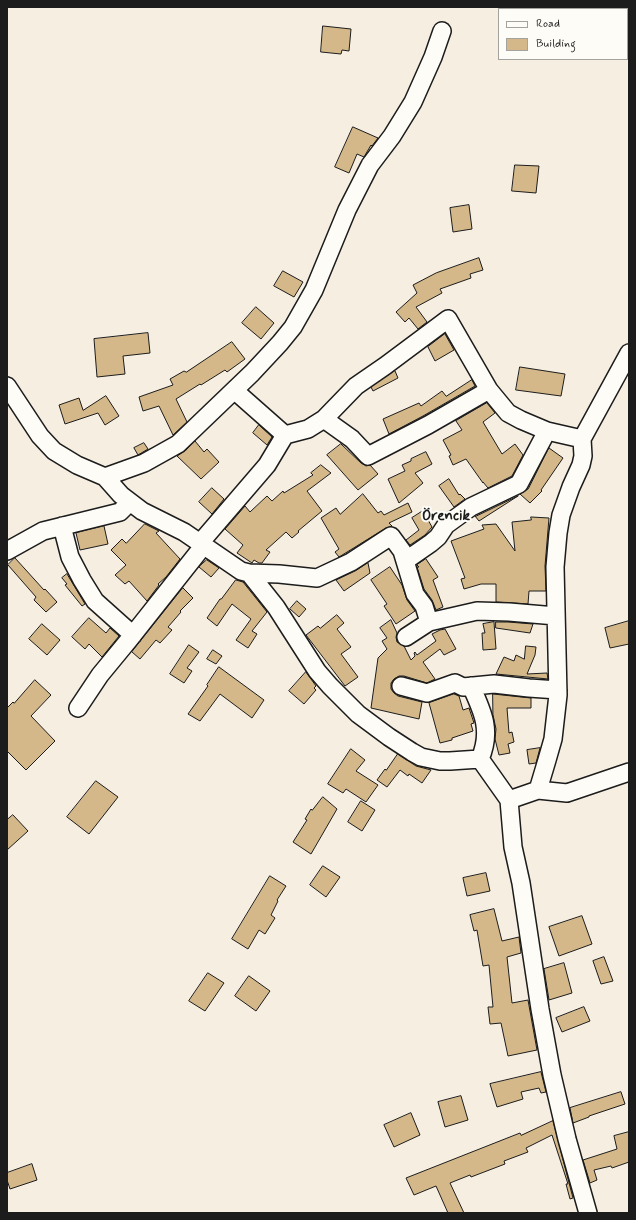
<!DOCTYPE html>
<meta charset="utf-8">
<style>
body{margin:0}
#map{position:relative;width:636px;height:1220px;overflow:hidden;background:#f5eee1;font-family:Mynerve,sans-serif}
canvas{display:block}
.frame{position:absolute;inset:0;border:8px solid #1c1c1c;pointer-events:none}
.legend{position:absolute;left:498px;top:8px;width:130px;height:52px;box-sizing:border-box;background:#fdfcf7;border:1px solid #a3a29f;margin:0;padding:5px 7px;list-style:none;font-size:12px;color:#1c1c1c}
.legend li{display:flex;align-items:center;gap:8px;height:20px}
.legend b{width:20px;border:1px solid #a3a29f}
</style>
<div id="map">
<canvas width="636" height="1220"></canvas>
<div class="frame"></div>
<ul class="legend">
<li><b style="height:5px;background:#fdfcf7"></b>Road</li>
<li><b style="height:11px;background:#d4b889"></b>Building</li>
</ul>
</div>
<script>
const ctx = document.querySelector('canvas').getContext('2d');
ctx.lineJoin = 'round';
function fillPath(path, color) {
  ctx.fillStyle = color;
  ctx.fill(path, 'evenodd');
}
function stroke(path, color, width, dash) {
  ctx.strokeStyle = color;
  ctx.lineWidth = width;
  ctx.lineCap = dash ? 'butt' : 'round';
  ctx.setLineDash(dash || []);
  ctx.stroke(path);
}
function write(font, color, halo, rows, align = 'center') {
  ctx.font = font + ' Mynerve,sans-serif';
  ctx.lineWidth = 4;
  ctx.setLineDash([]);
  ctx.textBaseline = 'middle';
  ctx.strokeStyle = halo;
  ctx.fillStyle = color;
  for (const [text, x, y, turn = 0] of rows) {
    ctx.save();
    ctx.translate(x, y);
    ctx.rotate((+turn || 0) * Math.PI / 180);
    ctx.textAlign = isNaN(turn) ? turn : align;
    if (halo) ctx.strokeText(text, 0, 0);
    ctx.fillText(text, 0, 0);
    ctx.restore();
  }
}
const building = new Path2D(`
 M323 26 351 29 349 51 342 50 341 54 321 52Z
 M353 127 378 138 372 146 371 145 364 157 357 154 349 173 335 167Z
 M515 165 539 166 536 193 512 191Z
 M469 205 472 229 453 232 450 208Z
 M479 258 483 270 470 274 471 278 440 289 442 293 416 307 427 322 418 329 409 318 405 322 396 312 417 293 413 285 436 273Z
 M283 271 303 282 294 297 274 286Z
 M256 307 274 323 261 339 242 323Z
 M148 333 150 353 123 356 125 374 97 377 94 339Z
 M445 334 454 350 435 361 428 347Z
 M232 342 245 359 227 372 225 370 201 385 200 384 176 399 187 422 173 435 159 406 143 411 139 397 173 385 170 379 184 371 186 372Z
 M520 367 565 374 561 396 516 390Z
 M395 371 398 378 373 391 371 387Z
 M472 380 475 386 423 416 389 434 383 419 419 403 421 406 442 391 446 396Z
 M106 396 119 416 105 425 98 413 65 424 59 405 79 398 83 410Z
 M487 403 495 413 483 422 502 454 515 444 523 455 512 476 488 488 483 482V483L466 459 453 465 449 456 451 455 443 440 462 430 456 421Z
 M259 425 272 437 267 445 253 433Z
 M195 441 204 452 207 449 219 462 201 479 177 456 185 451Z
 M144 443 148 449 138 455 134 448Z
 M341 444 361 463 366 466 370 465 378 474 358 490 327 455Z
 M549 448 563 458 541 490 542 491 530 503 520 494 528 489Z
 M426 452 432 464 415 473 423 483 399 503 388 479 405 471 402 465 411 461V459Z
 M321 465 331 473 307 491 322 511 298 531 299 532 292 538 286 532 266 550 270 552 262 563H259L254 560 252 563 237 553 243 545 225 529 245 506 250 512 267 496 272 501 283 491 284 493 313 475 311 473Z
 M449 479 459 495 460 494 465 499 454 507 439 486Z
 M212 488 224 499 212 514 199 502Z
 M363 494 378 513 381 511 384 515 408 503 412 512 389 523 392 526 386 528 339 557 335 552 339 549 321 518 336 508 340 514Z
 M518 496 479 521 475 516H476Z
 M423 511 432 527 425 535 410 545 406 540 419 530 412 518Z
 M531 517 549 518 545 566 546 591H529L528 604 496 602V584H481L464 589 461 579 465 578 451 541 484 529 482 525 496 524 515 551 512 522 531 520Z
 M145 524 159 531 156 533 180 559 166 577 158 584 159 585 147 601 129 581 125 584 115 575 126 565 111 550 122 539 126 543Z
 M104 526 108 544 80 550 76 533Z
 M15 558 44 590 45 589 57 602 46 612 34 600 36 597 8 565Z
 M426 559 438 577 433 580 443 607 436 610 432 600 424 589 417 567H419L417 565Z
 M207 560 219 568 211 577 199 567Z
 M368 563 370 573 344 591 336 580 355 571Z
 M390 567 402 585 407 600 415 611 396 624 384 606 387 604 371 580Z
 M67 574 85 604 82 606 65 585 67 584 62 578Z
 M236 580 243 582 267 612 252 631 257 634 248 648 236 640 251 619 232 604 217 626 207 618 220 599H221Z
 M183 588 193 598 180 611 181 612 168 627 172 630 160 643 156 640 140 659 132 652Z
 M297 601 306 609 299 617 290 609Z
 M337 615 344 623 337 629 351 647 341 654 358 677 345 686 306 635 318 626 320 628Z
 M89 618 106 633 110 628 119 636 102 657 89 644 85 649 72 637Z
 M391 620 397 633 396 637 397 642 404 646 411 660 415 656 414 653 415 652 417 655 436 641 432 634 440 630 445 629 456 649 444 655 440 649 423 662 435 679 427 683 404 676H399L394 679 391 683V689L394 693 398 696 422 702 419 719 371 708 378 658 387 649 382 641 387 638 380 628Z
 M629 621V644L610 648 605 628Z
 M494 622 496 649 483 650 482 633H485L483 624Z
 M496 622H508L533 624 530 633 496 628Z
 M42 624 60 640 47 655 29 639Z
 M189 645 199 652 187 668 192 671 184 683 170 674Z
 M526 646 536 647 535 655 527 674 547 673 548 679 496 674 504 657 514 661 516 655 524 659Z
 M213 650 222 656 216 664 207 659Z
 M219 667 264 700 252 718 220 694 200 721 188 714 208 686 207 685Z
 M306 672 316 686 314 688 316 690 304 704 289 691Z
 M35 680 51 695 31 716 55 741 26 770 7 751V708L13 702 14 703Z
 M454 694 459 696 463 710 469 708 474 723 471 724 473 731 452 738V740L440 743 429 703Z
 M493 694 531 698V708H507L509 733 512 732 514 742 508 744 510 753 499 755 495 739 496 729 493 715Z
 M540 748 536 763 529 764 527 750Z
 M351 749 365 760 356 771 378 785 366 802 346 789 343 793 328 784Z
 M398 754 416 766 431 770 422 783 409 774 408 776 400 770 387 787 377 780 385 769 386 770Z
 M96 781 118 797 89 834 67 817Z
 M323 797 337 809 311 854 293 842 307 820 305 819 311 809 312 810Z
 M361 801 375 810 362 831 348 822Z
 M13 815 28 831 7 850V820Z
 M323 866 340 877 326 897 310 885Z
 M486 873 490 891 467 896 463 878Z
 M270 876 286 886 277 900 278 901 271 915 275 918 265 934 259 930 248 949 232 939Z
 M494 909 502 941 519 937 521 953 507 957 512 1003 528 1000 537 1050 508 1056 501 1023 490 1024 488 1007H493L489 965 483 966 477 930 474 931 470 915Z
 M582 916 592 944 559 956 549 927Z
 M604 957 613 981 601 984 593 961Z
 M564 963 572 993 549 1000 544 969Z
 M208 973 224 983 205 1011 189 1001Z
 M249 976 270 991 256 1011 235 996Z
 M584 1007 590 1021 562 1032 556 1018Z
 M541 1072 546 1092 541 1093 539 1088 521 1092 523 1099 497 1107 490 1084Z
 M621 1092 625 1104 589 1116V1117L573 1123 570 1108Z
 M461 1096 468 1120 445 1127 438 1102Z
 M411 1113 420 1135 394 1147 384 1125Z
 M553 1121 573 1198 570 1199 566 1184H568L552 1135 526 1148 528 1152 504 1161 505 1164 471 1177 470 1175 450 1183 464 1213H448L436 1186 414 1195 406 1178 520 1133 521 1135Z
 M629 1132V1162L612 1168 611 1166 594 1170 597 1180 590 1183 583 1160 617 1149 614 1136Z
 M32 1164 37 1180 10 1189 7 1180V1173Z`);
fillPath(building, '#d4b889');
stroke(building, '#1c1c1c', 1);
const minor = new Path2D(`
 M7 386 40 436 54 451 77 465 105 477 121 495 142 511 184 532 241 571 249 573 276 607 317 671 330 686 358 714 389 737 412 752 421 757 440 761H450L480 759
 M234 390 285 435
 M324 419 352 439 368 456 428 425 489 390
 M105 477 144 463 178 444 252 373 280 343 293 327 314 290 347 210 370 165 392 136 413 102 433 57 442 31
 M62 526 70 557 82 580 95 601 133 635
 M200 543 267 465 285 435 308 429 324 419 356 386 385 366 448 319 489 390 508 413 521 420 547 431 582 439
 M7 551 43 531 120 512 130 502
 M405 561 431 543 438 537 446 525 471 507 519 484 547 431
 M249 573 279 574 317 578 351 562 391 536 402 551 415 594 424 606 429 622
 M406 637 429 622 477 611 509 612 556 616
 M401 686 427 693 455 683 463 687 494 684 529 688 558 690
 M471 686C483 712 492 731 480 759
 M78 708 100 675 128 641 204 545
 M480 759 509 800 513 847 521 883 540 1009 552 1075 567 1139 588 1213
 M538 790 567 793 629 772
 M509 800 538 790 547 760 553 739 558 695 555 567 558 533 561 515 571 487 581 465 583 456 582 439 629 353`);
stroke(minor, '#1c1c1c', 20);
stroke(minor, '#fdfcf7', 17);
write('bold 15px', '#1c1c1c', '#fdfcf7', [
 ["Örencik",446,517]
]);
</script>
